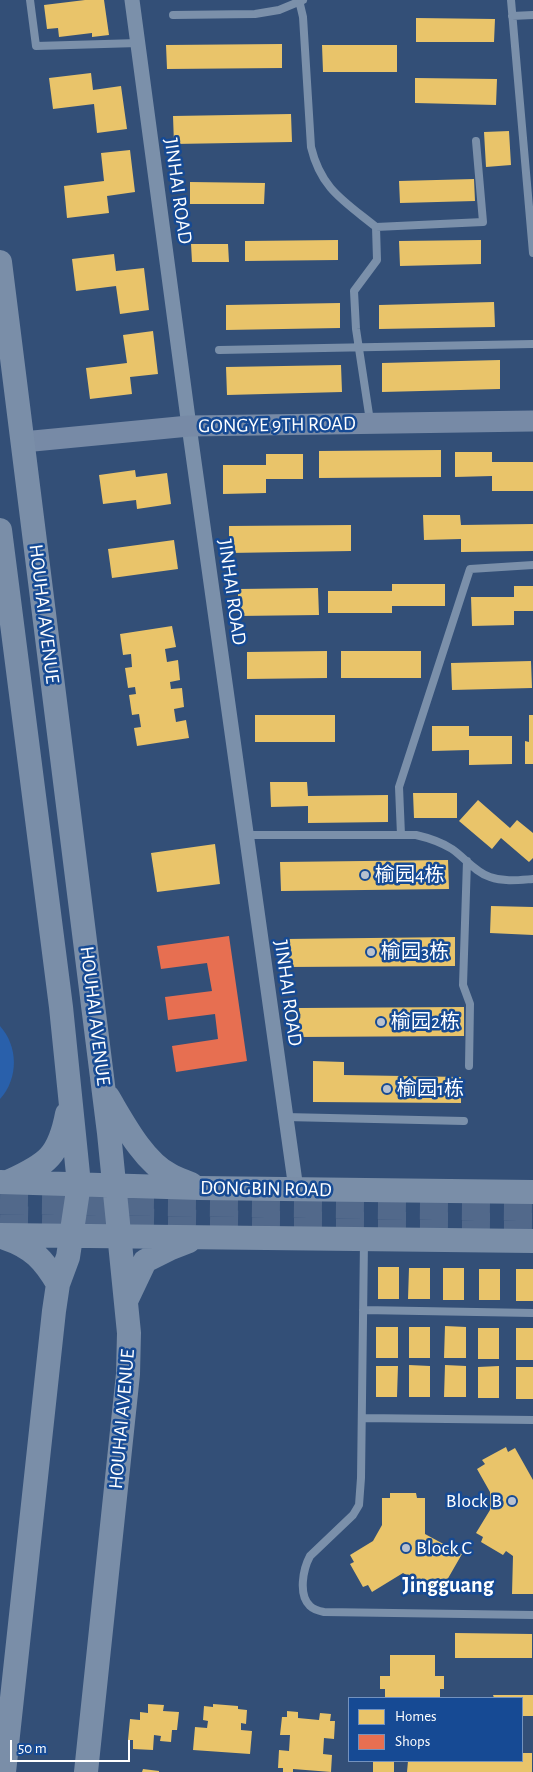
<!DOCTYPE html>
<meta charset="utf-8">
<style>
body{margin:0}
#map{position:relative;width:533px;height:1772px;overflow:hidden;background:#334f77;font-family:"Alegreya Sans",sans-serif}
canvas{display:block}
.legend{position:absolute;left:348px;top:1697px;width:175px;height:65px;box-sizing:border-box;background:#164a94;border:1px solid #7392bf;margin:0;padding:6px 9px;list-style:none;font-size:15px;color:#fff}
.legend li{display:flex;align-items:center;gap:10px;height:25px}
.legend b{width:25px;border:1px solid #7392bf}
.scale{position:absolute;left:10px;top:1740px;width:120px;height:22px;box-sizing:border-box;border:2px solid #fff;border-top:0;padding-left:6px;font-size:15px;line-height:18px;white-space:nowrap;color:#fff;-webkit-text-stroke:4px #164a94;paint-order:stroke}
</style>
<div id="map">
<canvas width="533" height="1772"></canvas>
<ul class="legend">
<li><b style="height:14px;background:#e9c46a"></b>Homes</li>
<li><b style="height:14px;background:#e76f51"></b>Shops</li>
</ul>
<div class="scale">50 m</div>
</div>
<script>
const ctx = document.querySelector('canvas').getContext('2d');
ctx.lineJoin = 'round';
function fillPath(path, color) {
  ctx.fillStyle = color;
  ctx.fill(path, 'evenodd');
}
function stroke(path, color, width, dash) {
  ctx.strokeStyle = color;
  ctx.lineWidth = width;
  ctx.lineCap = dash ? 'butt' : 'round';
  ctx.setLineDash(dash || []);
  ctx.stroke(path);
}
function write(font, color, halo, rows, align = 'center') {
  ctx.font = font + ' "Alegreya Sans","Noto Sans SC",sans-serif';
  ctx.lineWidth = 5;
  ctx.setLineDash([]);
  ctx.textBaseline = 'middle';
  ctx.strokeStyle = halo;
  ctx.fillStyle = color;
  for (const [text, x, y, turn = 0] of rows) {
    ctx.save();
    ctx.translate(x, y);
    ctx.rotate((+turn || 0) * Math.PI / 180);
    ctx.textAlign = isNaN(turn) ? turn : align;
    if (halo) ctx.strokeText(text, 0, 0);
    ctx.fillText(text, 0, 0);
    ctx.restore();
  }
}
fillPath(new Path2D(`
 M0 1026C18 1046 19 1078 0 1099Z`), '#2960ab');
fillPath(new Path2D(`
 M85 0H104L109 35 92 37V33L59 37 58 28 47 29 44 5Z
 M416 18 495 19 494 42H416Z
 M282 44V68L167 69 166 45Z
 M322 45H397V72H323Z
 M91 73 93 90 121 86 127 129 97 133 94 104 53 109 49 78Z
 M415 78 497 79 496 105 415 103Z
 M291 114 292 142 174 144 173 116Z
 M509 131 511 165 486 167 484 132Z
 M130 150 135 192 107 196 109 213 67 218 64 186 104 181 101 153Z
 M474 179 475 201 400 203 399 181Z
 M190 182 265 183 264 204H190Z
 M338 240V260L245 261V241Z
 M481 240V264L400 266 399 241Z
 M191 244H228L229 262H192Z
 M114 254 116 271 144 268 149 310 120 314 116 286 76 291 72 259Z
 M494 302 495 327 379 329V305Z
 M340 303V328L226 330V305Z
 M153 331 158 374 130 377 132 394 90 399 86 368 127 363 123 335Z
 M500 360V389L382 392V363Z
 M341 365 342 392 227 395 226 367Z
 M441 450V477L319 478V451Z
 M455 452H492V462H533V491H492V476L455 477Z
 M266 454H303V479H266V493L223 494V465H266Z
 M135 470 136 477 167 473 171 504 137 509 136 500 103 504 99 475Z
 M423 515H460L461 525 533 524V551L461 552V539L424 540Z
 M351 525V551L229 553V526Z
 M174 540 178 569 112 578 108 549Z
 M392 584H445V606H392V613H328V591H392Z
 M514 586H533V611H514V625L472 626 471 597H514Z
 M318 588 319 615 238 616V589Z
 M172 626 176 647 165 649 167 662 178 660 180 680 170 682 171 689 182 688 184 707 174 709 176 722 186 720 189 738 137 746 134 728 141 727 139 714 132 715 129 695 136 694 135 687 128 688 125 668 132 667 131 654 123 655 120 634Z
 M327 651V678L247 679V652Z
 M341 651H421V678H341Z
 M531 661 532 688 452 690 451 663Z
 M255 715H335V742H255Z
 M529 715H533V764H525V741L529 742Z
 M432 726H469V736H512V764L469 765V750L432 751Z
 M270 782H307L308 796 388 795V822L308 823V806L271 807Z
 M413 793H457V818H414Z
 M478 800 510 828 517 820 533 833V858L529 862 501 838 492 849 459 821Z
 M215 844 220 884 157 892 151 853Z
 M448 860 449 889 281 891 280 862Z
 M491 906 533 907V935L490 933Z
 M455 937V966L287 967 286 939Z
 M464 1007V1036L299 1037V1008Z
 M313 1061 344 1062V1075L461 1077V1103L313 1102Z
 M378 1267H399V1299H378Z
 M409 1268H430V1299H408Z
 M443 1268H464V1300H443Z
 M479 1269H500V1300H479Z
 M516 1269H533V1301H516Z
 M445 1326 466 1327V1358H444Z
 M376 1327H398V1358H376Z
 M409 1327H430V1358H409Z
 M478 1328H499V1359H478Z
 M516 1328H533V1360H516Z
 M409 1365 430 1366V1397H409Z
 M445 1365 466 1366V1397H444Z
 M376 1366H398L397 1397H376Z
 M499 1366V1398H478V1367Z
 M516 1367H533V1399H516Z
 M506 1447 508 1452 515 1448 533 1480V1594H512L513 1556 506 1551 503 1555 481 1542 483 1537 476 1533 490 1510V1492L477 1469 485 1464 482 1460Z
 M390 1493H416L417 1498H425V1534L462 1554 439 1594 403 1573 372 1592 368 1585 363 1587 350 1564 354 1562 350 1555 373 1541 382 1525V1498H390Z
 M455 1633 532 1634V1658H455Z
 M390 1655H435V1676H444V1689H440V1698H385V1689H380V1676H390Z
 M493 1695H533V1716H522V1698H494Z
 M148 1704 164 1705 163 1711 179 1712 177 1730H172L171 1742 160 1741 161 1736 154 1735 153 1750 133 1749V1740H128L130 1719 140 1720V1712L148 1713Z
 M213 1704 238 1706V1709L247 1710 246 1724 241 1723V1730L252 1731 250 1754 193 1750 195 1727 207 1728 208 1721 203 1720 204 1706 213 1707Z
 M287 1711 298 1712V1718L319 1720 320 1713 331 1714 330 1721H335L334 1739 324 1738 323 1754 332 1755 331 1772 293 1769V1772H283V1768H278L279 1750 289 1751 290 1735H280L282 1717H287Z
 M522 1753H532V1772H407L408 1761H522Z
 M373 1762H394V1772H373Z
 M143 1769 159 1771V1772H142Z`), '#e9c46a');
fillPath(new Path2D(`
 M229 936 247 1061 176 1072 172 1046 218 1039 215 1014 168 1020 165 997 212 991 207 963 161 969 157 946Z`), '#e76f51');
stroke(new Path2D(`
 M0 1200 533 1207
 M0 1220 270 1225 533 1227`), '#52698b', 28, [28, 14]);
stroke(new Path2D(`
 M30 0 36 46 138 43
 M299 0 303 17 311 147C321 189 344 201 376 227L483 222 476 141
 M511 0 533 253
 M173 15 255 14 279 10 303 0
 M512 16 533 15
 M219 350 533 344
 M370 421 356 329 354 291 377 260 376 227
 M246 835H416C429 838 441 842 452 849 465 858 475 872 490 877 504 882 519 880 533 879
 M401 835 399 787 470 569 533 565
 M467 861 463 985 470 1004 469 1066
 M285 1117 464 1121
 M364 1241 361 1478 359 1505 353 1515 310 1556C303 1569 298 1595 310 1606 314 1610 319 1611 324 1612L533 1615
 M363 1310 533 1313
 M362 1418 533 1420`), '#7b90aa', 8);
stroke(new Path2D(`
 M132 0 189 426 296 1189`), '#7b90aa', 15);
stroke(new Path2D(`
 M23 442 189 426 533 421`), '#778aa6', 21);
stroke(new Path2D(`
 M0 262 109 1133 129 1333 128 1374 86 1772
 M0 530 61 1007 79 1184 68 1257 58 1284 54 1311 4 1772
 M108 1097C123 1122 143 1161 170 1175 177 1179 184 1181 191 1184
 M10 1181C47 1164 59 1156 67 1114
 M0 1182 200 1188 533 1192
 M0 1235 533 1241
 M5 1238C32 1247 44 1260 58 1284
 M126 1301 145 1261 171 1248 189 1241`), '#7a8ea8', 24);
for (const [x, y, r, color] of [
 [365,875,5,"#b8c1cf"],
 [371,952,5,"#b8c1cf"],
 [381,1022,5,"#b8c1cf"],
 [387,1089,5,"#b8c1cf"],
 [512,1501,5,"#b8c1cf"],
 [406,1548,5,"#b8c1cf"]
]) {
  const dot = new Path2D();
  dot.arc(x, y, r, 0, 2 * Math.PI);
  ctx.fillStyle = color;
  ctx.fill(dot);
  stroke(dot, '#164a94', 2);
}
write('20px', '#fff', '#164a94', [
 ["JINHAI ROAD",178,191,82],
 ["GONGYE 9TH ROAD",277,425,-1],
 ["JINHAI ROAD",232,592,82],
 ["HOUHAI AVENUE",44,614,83],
 ["JINHAI ROAD",288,993,82],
 ["HOUHAI AVENUE",95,1016,83],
 ["DONGBIN ROAD",266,1189,1],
 ["HOUHAI AVENUE",122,1419,-85]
]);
write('20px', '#fff', '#164a94', [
 ["榆园4栋",375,875],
 ["榆园3栋",381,952],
 ["榆园2栋",391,1022],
 ["榆园1栋",397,1089],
 ["Block B",502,1501,"right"],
 ["Block C",416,1548]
], 'left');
write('bold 22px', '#fff', '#164a94', [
 ["Jingguang",448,1585]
]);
</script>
